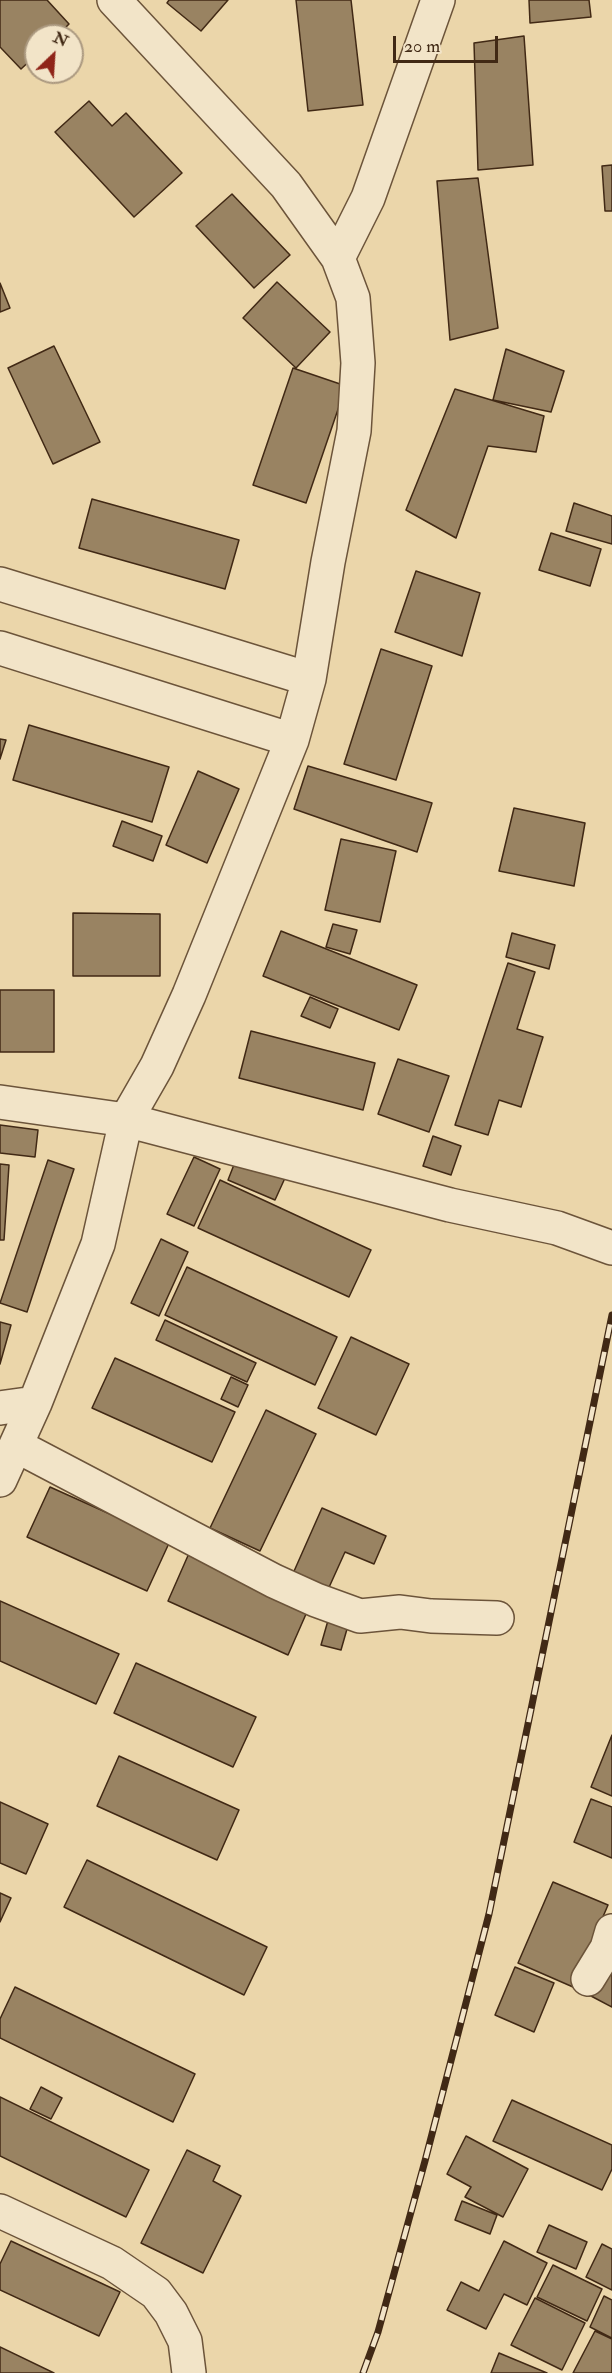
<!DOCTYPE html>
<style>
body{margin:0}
#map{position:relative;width:612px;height:2373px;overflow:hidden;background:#ebd6aa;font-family:"IM FELL Double Pica",serif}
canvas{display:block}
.north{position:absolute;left:24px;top:24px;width:60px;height:60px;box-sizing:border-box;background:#f2e4c8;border:2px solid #ab9980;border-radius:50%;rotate:25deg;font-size:16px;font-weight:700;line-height:24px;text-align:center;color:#412915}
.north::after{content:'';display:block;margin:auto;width:21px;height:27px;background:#8f2418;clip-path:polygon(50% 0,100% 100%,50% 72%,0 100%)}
.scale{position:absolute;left:393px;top:36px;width:105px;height:27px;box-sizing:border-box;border:3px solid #412915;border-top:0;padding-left:8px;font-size:18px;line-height:21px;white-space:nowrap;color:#412915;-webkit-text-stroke:4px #f2e4c8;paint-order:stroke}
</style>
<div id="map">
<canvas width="612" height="2373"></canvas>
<div class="north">N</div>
<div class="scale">20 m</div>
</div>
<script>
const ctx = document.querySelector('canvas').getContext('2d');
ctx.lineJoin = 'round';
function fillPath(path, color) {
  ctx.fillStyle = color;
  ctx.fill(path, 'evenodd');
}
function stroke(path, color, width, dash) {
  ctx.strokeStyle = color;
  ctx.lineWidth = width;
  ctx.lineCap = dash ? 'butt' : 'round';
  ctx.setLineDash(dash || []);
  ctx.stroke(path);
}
const building = new Path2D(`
 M0 0H47L69 24 57 36H36V55L21 69 0 47Z
 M169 0H228L201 31 167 3Z
 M296 0H351L363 105 308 111Z
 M529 0H589L591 17 530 23Z
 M524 36 533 165 478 170 474 43Z
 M89 101 112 126 126 113 182 173 134 217 55 132Z
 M612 165V211H605L602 166Z
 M478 178 498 328 450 340 437 181Z
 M232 194 290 255 254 288 196 226Z
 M277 282 330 332 296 368 243 318Z
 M0 283 10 308 0 312Z
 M54 346 100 442 53 464 8 368Z
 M506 349 564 371 551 412 493 400Z
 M293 368 346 386 306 503 253 485Z
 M455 389 544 416 536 452 488 446 456 538 406 510Z
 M92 499 239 540 225 589 79 548Z
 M574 503 612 516V544L566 531Z
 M551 533 601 549 590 586 539 570Z
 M416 571 480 593 462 656 395 632Z
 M381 649 432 666 396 780 344 764Z
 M29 725 169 767 152 822 13 780Z
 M0 739 6 740 0 759Z
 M308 766 432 803 417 852 294 809Z
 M198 771 239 789 207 863 166 845Z
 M514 808 585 823 574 886 499 871Z
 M122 821 162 836 153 861 113 846Z
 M341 839 396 851 380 922 325 910Z
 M73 913 160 914V976H73Z
 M333 924 357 930 350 954 326 947Z
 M281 931 417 985 399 1030 263 976Z
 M512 933 555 945 549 969 506 957Z
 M508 963 535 972 517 1029 543 1037 521 1107 499 1100 488 1135 455 1125Z
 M0 990H54V1052H0Z
 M310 997 338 1009 330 1028 301 1016Z
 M251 1031 375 1063 363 1110 239 1078Z
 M398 1059 449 1076 429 1132 378 1114Z
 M0 1125 38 1130 35 1157 0 1153Z
 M433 1136 461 1146 451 1175 423 1166Z
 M194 1157 220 1169 194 1226 167 1214Z
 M237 1157 285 1178 275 1200 228 1180Z
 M48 1160 74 1169 27 1312 0 1303Z
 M0 1164 9 1165 4 1240H0Z
 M220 1180 371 1250 349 1297 198 1228Z
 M161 1239 188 1252 159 1316 131 1303Z
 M187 1267 337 1337 315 1385 165 1315Z
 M165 1320 256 1363 247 1382 156 1340Z
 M0 1322 11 1325 0 1364Z
 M351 1337 409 1364 376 1435 318 1408Z
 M115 1358 235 1412 212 1462 92 1408Z
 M231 1377 248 1385 238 1407 221 1399Z
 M266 1410 316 1434 260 1551 210 1528Z
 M50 1487 170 1541 147 1591 27 1537Z
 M322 1508 386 1536 374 1564 345 1552 326 1594 291 1578Z
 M190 1551 310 1605 288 1655 168 1601Z
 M0 1601 119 1654 96 1704 0 1661Z
 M329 1617 349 1622 341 1650 321 1645Z
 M136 1663 256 1717 233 1767 114 1713Z
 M612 1735V1796L591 1787Z
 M119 1756 239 1810 217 1860 97 1806Z
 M591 1799 612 1807V1858L574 1842Z
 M0 1802 48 1824 26 1874 0 1863Z
 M87 1860 267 1947 244 1995 64 1907Z
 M553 1882 608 1905 573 1987 518 1963Z
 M0 1893 11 1898 0 1922Z
 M612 1955V2007L591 1996Z
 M515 1967 554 1983 534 2032 495 2015Z
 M15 1987 195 2074 173 2122 0 2038V2019Z
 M41 2087 62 2098 51 2119 30 2109Z
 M0 2097 149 2170 126 2217 0 2156Z
 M512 2100 612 2145V2169L602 2190 493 2141Z
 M466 2136 528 2169 503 2217 465 2197 471 2187 447 2174Z
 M187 2150 220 2166 213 2181 241 2196 203 2273 141 2243Z
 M462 2201 497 2215 490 2234 455 2220Z
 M549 2225 587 2242 576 2269 537 2252Z
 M11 2241 120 2292 99 2336 0 2290V2264Z
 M504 2241 547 2263 527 2305 504 2294 486 2329 447 2310 461 2282 479 2291Z
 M602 2244 612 2249V2290L586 2277Z
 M553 2265 602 2289 587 2321 537 2297Z
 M604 2296 612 2300V2338L590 2327Z
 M535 2298 585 2323 562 2370 511 2345Z
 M595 2331 612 2339V2373H573Z
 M0 2347 54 2373H0Z
 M499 2353 547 2373H491Z`);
fillPath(building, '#998362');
stroke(building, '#412915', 1.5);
const minor = new Path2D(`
 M338 258 368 198 438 0
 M0 584 309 679
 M0 648 292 740
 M0 1102 126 1120 450 1205 557 1228 612 1248
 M0 1408 35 1403
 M17 1446 274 1581 316 1600 360 1616 400 1612 431 1616 497 1618
 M0 1480 35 1403 98 1244 126 1120 157 1066 189 995 292 740 309 679 328 562 354 431 358 363 353 298 338 258 286 185 114 0
 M588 1979 607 1948 612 1931
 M0 2211 112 2263 156 2293 171 2313 185 2341 189 2373`);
stroke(minor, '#6c543a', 36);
stroke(minor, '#f2e4c8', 33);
const rail = new Path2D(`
 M363 2373 378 2332 425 2161 489 1914 612 1315`);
stroke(rail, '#412915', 7);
stroke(rail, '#f2e4c8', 4.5, [14]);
</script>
